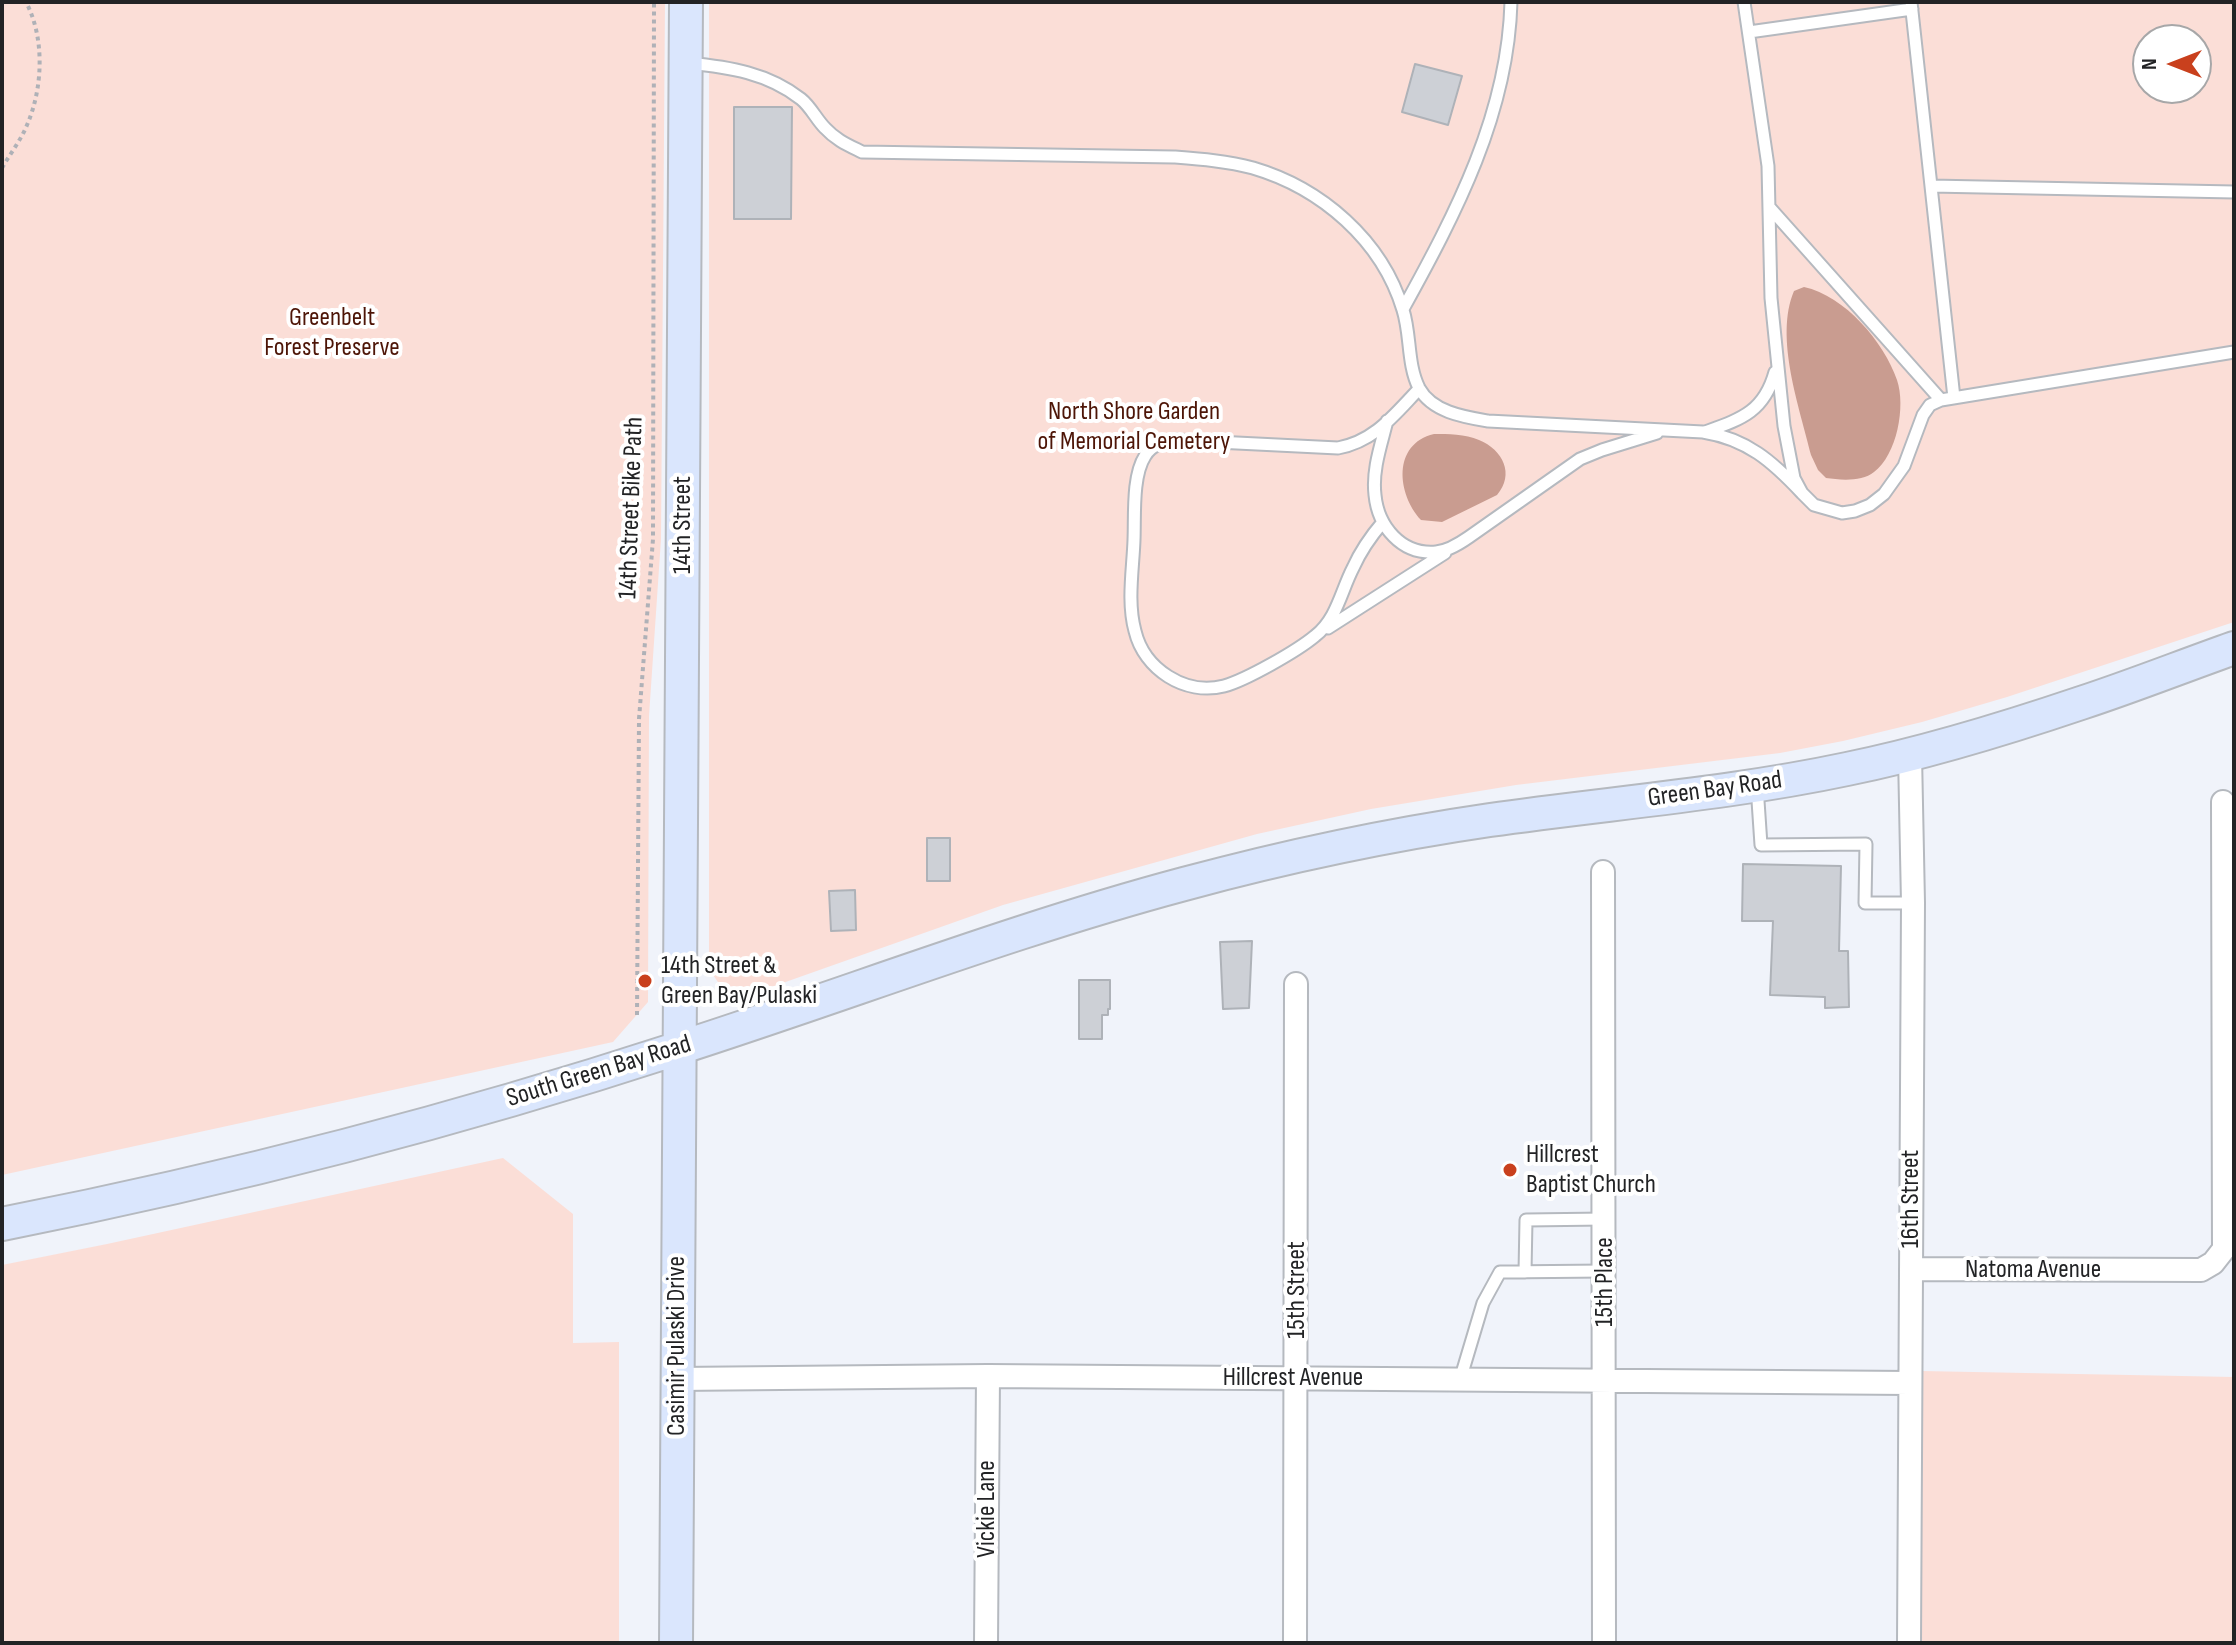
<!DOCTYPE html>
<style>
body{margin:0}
#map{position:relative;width:2236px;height:1645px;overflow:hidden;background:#f0f3fa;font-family:"Sofia Sans Condensed",sans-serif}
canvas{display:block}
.frame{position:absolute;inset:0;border:4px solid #222325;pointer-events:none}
.north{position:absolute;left:2132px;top:24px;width:80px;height:80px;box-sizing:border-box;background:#fff;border:2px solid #a7a7a8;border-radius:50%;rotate:270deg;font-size:22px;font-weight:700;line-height:32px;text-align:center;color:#222325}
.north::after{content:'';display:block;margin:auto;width:28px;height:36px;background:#c9401d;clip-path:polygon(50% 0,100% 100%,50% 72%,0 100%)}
</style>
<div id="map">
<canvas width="2236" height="1645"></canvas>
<div class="frame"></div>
<div class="north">N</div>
</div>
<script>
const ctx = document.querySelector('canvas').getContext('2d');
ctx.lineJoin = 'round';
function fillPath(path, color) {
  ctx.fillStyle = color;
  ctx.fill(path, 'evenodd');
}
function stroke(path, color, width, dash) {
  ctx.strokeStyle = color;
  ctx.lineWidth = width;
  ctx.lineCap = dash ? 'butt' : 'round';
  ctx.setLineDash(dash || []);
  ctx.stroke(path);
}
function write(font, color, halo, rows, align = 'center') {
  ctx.font = font + ' "Sofia Sans Condensed",sans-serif';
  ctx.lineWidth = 8;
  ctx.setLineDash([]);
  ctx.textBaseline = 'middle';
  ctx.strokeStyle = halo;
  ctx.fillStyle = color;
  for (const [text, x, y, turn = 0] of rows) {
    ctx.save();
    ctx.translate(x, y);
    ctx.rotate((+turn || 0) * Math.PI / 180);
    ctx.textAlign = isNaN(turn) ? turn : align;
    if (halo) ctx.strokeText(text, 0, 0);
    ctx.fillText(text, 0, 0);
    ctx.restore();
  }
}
fillPath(new Path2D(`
 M2 2H665L661 539 649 716 648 1002 613 1042 2 1175Z
 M709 2H2234V622L2007 697 1922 722 1843 741 1780 753 1516 785 1371 809 1257 834 1003 905 746 996 725 992 713 975 709 963ZM2148 40H2196V88H2148Z
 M503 1158 573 1214V1343L619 1342V1643H2V1265L107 1244Z
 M1921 1371 2234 1377V1643H1922Z`), '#fbded7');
fillPath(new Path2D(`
 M1804 287C1845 296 1884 342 1897 380 1906 406 1897 455 1874 472 1862 482 1840 480 1826 478L1818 470 1811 455C1800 408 1774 338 1794 291Z
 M1434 434C1448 434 1465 434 1479 440 1503 450 1515 474 1497 495L1442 522 1421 520C1397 494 1392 444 1434 434Z`), '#c99c90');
const building = new Path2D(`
 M1415 64 1462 76 1448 125 1402 112Z
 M734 107H792L791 219H734Z
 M927 838H950V881H927Z
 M1743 864 1841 866 1839 951H1848L1849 1007 1825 1008V997L1770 995 1773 921H1742Z
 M855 890 856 930 831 931 829 891Z
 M1252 941 1249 1008 1223 1009 1220 942Z
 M1079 980H1110V1009H1108V1015H1102V1039H1079Z`);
fillPath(building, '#cdd0d6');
stroke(building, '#aeb2b8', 2);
const lane = new Path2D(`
 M1744 2 1768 166 1771 298 1784 426 1794 478 1802 493 1814 505 1842 513 1855 511 1870 505 1884 494 1904 466 1923 415 1930 405 1941 400 2234 352
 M1911 2 1954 398
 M1749 32 1912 9
 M688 63C729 67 768 73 801 99 811 107 816 119 825 128 836 140 848 145 862 152L1174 157C1200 159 1227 161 1253 168 1321 188 1382 240 1403 310 1411 335 1407 364 1419 388 1432 412 1464 417 1488 421L1703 432C1747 439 1772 461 1802 493
 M1931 186 2234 192
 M1770 208 1941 400
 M1403 309C1456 213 1508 114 1511 2
 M1387 421C1381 445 1372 470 1375 495 1378 526 1401 555 1436 552 1448 551 1459 544 1469 537L1580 459 1602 450 1657 433
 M1705 432C1741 419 1764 412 1775 372
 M1383 522C1371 536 1361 550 1353 568 1341 591 1337 619 1315 636 1297 651 1246 680 1224 686 1185 696 1144 669 1135 631 1127 602 1133 569 1134 540 1135 516 1132 476 1145 456 1152 444 1164 442 1176 440L1338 448C1375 441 1394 415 1419 389
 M1328 628 1445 553
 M1757 786 1761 845 1866 844 1865 903H1913
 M1525 1272 1526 1220 1605 1219
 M1460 1380 1483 1303 1500 1272 1605 1271`);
const street = new Path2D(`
 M1603 872 1604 1643
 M1911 1269 2201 1270 2213 1263 2224 1249 2223 802
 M677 1379 988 1376 1910 1383
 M986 1643 988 1376
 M1295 1643 1296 984
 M1909 1643 1913 903 1910 755`);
const secondary = new Path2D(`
 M2 1224C230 1179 455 1121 676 1049 845 995 1012 930 1184 884 1284 857 1387 835 1490 820 1609 803 1729 794 1847 769 1926 753 2004 729 2081 703 2133 686 2183 666 2234 648
 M676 1643 686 2`);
stroke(lane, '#b5b9bf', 15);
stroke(street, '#b5b9bf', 26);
stroke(secondary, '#b5b9bf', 36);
stroke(new Path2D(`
 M2 168C10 154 21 140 27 125 43 88 45 38 26 2
 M637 1015 639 719 653 539 654 2`), '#afb1b7', 4, [4, 4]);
stroke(lane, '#fff', 11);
stroke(street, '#fff', 22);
stroke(secondary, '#dae6fd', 32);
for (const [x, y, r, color] of [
 [645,981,8,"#c9401d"],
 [1510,1170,8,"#c9401d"]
]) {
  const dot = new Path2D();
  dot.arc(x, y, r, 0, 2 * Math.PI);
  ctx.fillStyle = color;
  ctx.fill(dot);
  stroke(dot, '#fff', 3);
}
write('26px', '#4d1507', '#fff', [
 ["Greenbelt",332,318],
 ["Forest Preserve",332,348],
 ["North Shore Garden",1134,412],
 ["of Memorial Cemetery",1134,442]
]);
write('26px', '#222325', '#fff', [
 ["14th Street Bike Path",632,508,-88],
 ["14th Street",683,525,-90],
 ["Green Bay Road",1715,790,-8],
 ["South Green Bay Road",599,1072,-17],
 ["16th Street",1911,1199,-90],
 ["Natoma Avenue",2033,1270],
 ["15th Place",1605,1282,-90],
 ["15th Street",1297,1290,-90],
 ["Casimir Pulaski Drive",677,1346,-90],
 ["Hillcrest Avenue",1293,1378],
 ["Vickie Lane",987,1509,-90]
]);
write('26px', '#222325', '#fff', [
 ["14th Street &",661,966],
 ["Green Bay/Pulaski",661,996],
 ["Hillcrest",1526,1155],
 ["Baptist Church",1526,1185]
], 'left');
</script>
